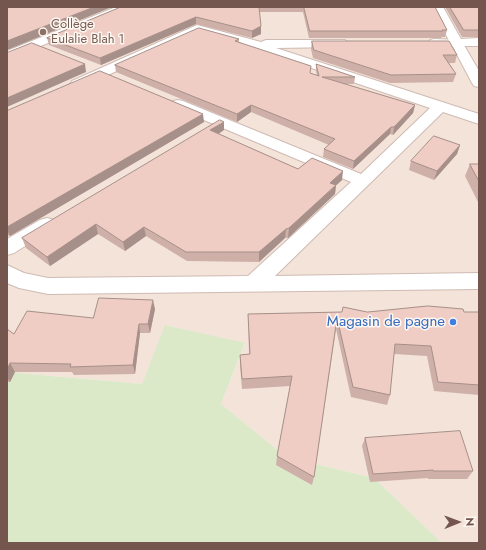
<!DOCTYPE html>
<meta charset="utf-8">
<style>
body{margin:0}
#map{position:relative;width:486px;height:550px;overflow:hidden;background:#fbf2ea;font-family:Jost,sans-serif}
canvas{display:block}
.frame{position:absolute;inset:0;border:8px solid #75564f;pointer-events:none}
.north{position:absolute;left:438px;top:502px;width:40px;height:40px;-webkit-text-stroke:3px #fef6f1;paint-order:stroke;rotate:89deg;font-size:11px;font-weight:700;line-height:16px;text-align:center;color:#75564f}
.north::after{content:'';display:block;margin:auto;width:14px;height:18px;background:#75564f;clip-path:polygon(50% 0,100% 100%,50% 72%,0 100%)}
</style>
<div id="map">
<canvas width="486" height="550"></canvas>
<div class="frame"></div>
<div class="north">N</div>
</div>
<script>
const ctx = document.querySelector('canvas').getContext('2d');
ctx.lineJoin = 'round';
function fillPath(path, color) {
  ctx.fillStyle = color;
  ctx.fill(path, 'evenodd');
}
function stroke(path, color, width, dash) {
  ctx.strokeStyle = color;
  ctx.lineWidth = width;
  ctx.lineCap = dash ? 'butt' : 'round';
  ctx.setLineDash(dash || []);
  ctx.stroke(path);
}
function write(font, color, halo, rows, align = 'center') {
  ctx.font = font + ' Jost,sans-serif';
  ctx.lineWidth = 3;
  ctx.setLineDash([]);
  ctx.textBaseline = 'middle';
  ctx.strokeStyle = halo;
  ctx.fillStyle = color;
  for (const [text, x, y, turn = 0] of rows) {
    ctx.save();
    ctx.translate(x, y);
    ctx.rotate((+turn || 0) * Math.PI / 180);
    ctx.textAlign = isNaN(turn) ? turn : align;
    if (halo) ctx.strokeText(text, 0, 0);
    ctx.fillText(text, 0, 0);
    ctx.restore();
  }
}
fillPath(new Path2D(`
 M7 7H479V543H442L374 478 286 457 221 404 245 344 166 325 142 384 7 372Z`), '#f3e3d9');
fillPath(new Path2D(`
 M165 325 245 343 221 404 286 457 374 478 442 543H7V372L142 384Z`), '#dbe9c9');
const minor = new Path2D(`
 M116 7H132L130 9 7 60V51Z
 M197 25 261 42 266 40H345L347 43 345 46 341 47 276 48 479 114V124L443 112 275 276 479 273V289L48 294 19 288 7 283V265L24 273 48 278 248 276 351 182 173 107 171 104 173 101 178 100 183 101 361 174 430 108 249 47 199 33 82 87 77 88 72 87 70 84 72 81Z
 M434 39 461 40 479 71V87L474 86 472 83 453 47 430 46 428 43 430 40Z
 M47 218 54 220 57 224 54 228 14 253 7 255V239L40 220Z`);
const tertiary = new Path2D(`
 M431 7H443L461 39 479 38V46H452Z`);
stroke(minor, '#cfbbb3', 2);
stroke(tertiary, '#cfbbb3', 2);
fillPath(minor, '#fff');
fillPath(tertiary, '#fff');
fillPath(new Path2D(`
 M121 7H435L447 30 445 37H442L441 38H309L303 12H259L261 34 252 38 196 24 101 65 49 45 47 38Z
 M445 7H479V37H462Z
 M239 39V42L310 74 317 76 316 71V64L355 77 354 84H345L415 105 413 113 393 135 390 134 353 169 323 157 324 149 329 145 251 112 237 122 116 72 115 65Z
 M312 41 457 55 455 63H449L456 74 453 82 390 83 313 58 311 49Z
 M7 111 204 122 10 236 7 235Z
 M224 130 218 134 298 169 342 180 336 185 335 194 288 238H285L259 262 187 261 146 236 125 251 98 234 50 266 26 248 22 238Z
 M460 145 457 154 434 180 409 170 411 161Z
 M470 164H479V204L465 176Z
 M155 309 150 333H140L135 374 74 375 72 372H15L10 382H7V329L14 334 93 318Z
 M367 312H479V395L434 391 427 356 394 354 390 395 387 405 351 397 336 329 314 477 312 485 276 465 277 456 290 386 242 389 240 365V355L249 354 248 314Z
 M365 438 473 471 467 479H428V478L370 482 362 446Z`), '#ceb0a9');
fillPath(new Path2D(`
 M94 7H112L7 50V41Z
 M196 17V24L101 65 100 58Z
 M261 26V34L252 38V31Z
 M85 64 86 72 7 107V98Z
 M251 105V112L237 122V114Z
 M415 105 413 113 393 135 394 127Z
 M203 114 204 122 10 236 7 230V227Z
 M224 122V130L211 139 210 130Z
 M391 127 390 134 353 169 354 161Z
 M460 145 457 154 434 180 437 171Z
 M343 171 342 180 329 192 330 183Z
 M336 185 335 194 288 238 289 228Z
 M96 224 98 234 50 266 47 257Z
 M144 227 146 236 125 251 123 242Z
 M286 229 285 238 259 262V252Z
 M153 300 155 309 150 333 148 324Z
 M139 324 140 333 135 374 133 365Z
 M10 363 15 372 10 382 7 377V370Z`), '#a79089');
const building = new Path2D(`
 M7 7H94L7 41Z
 M121 7H259L261 26 252 31 196 17 100 58 47 38Z
 M304 7H435L447 30H442L443 31H310Z
 M450 7H479V30H464Z
 M199 28 239 39 235 41 311 66 310 73 319 76 316 64 355 77H322L415 105 394 127H391L354 161 324 149 335 139 251 105 237 114 115 65Z
 M312 41H449L457 55H443L456 74 391 75 314 50Z
 M32 43 85 64 7 98V53Z
 M100 71 203 114 7 227V111Z
 M220 120 224 122 210 130 298 169 312 158 343 171 330 183 336 185 289 228 286 229 259 252H186L144 227 123 242 96 224 47 257 22 238Z
 M434 136 460 145 437 171 411 161Z
 M470 164H479V181Z
 M99 298 153 300 148 324H139L133 365 70 367 71 364 10 363 7 370V329L14 334 27 311 93 318Z
 M428 306 463 309 464 312H479V385L438 382 431 346 395 344 390 395 353 387 337 318 314 477 277 456 292 376 242 379 240 355 250 354 248 314 342 312 343 307 367 312Z
 M460 431 473 471H433V470L373 474 365 438Z`);
fillPath(building, '#efcdc4');
stroke(building, '#a79089', 1);
for (const [x, y, r, color] of [
 [43,32,4,"#8d6e63"],
 [453,322,4,"#3f7fe0"]
]) {
  const dot = new Path2D();
  dot.arc(x, y, r, 0, 2 * Math.PI);
  ctx.fillStyle = color;
  ctx.fill(dot);
  stroke(dot, '#fef6f1', 1.5);
}
write('13px', '#785e54', '#fef6f1', [
 ["Collège",51,25],
 ["Eulalie Blah 1",51,40]
], 'left');
write('15px', '#366cbe', '#fef6f1', [
 ["Magasin de pagne",445,322]
], 'right');
</script>
